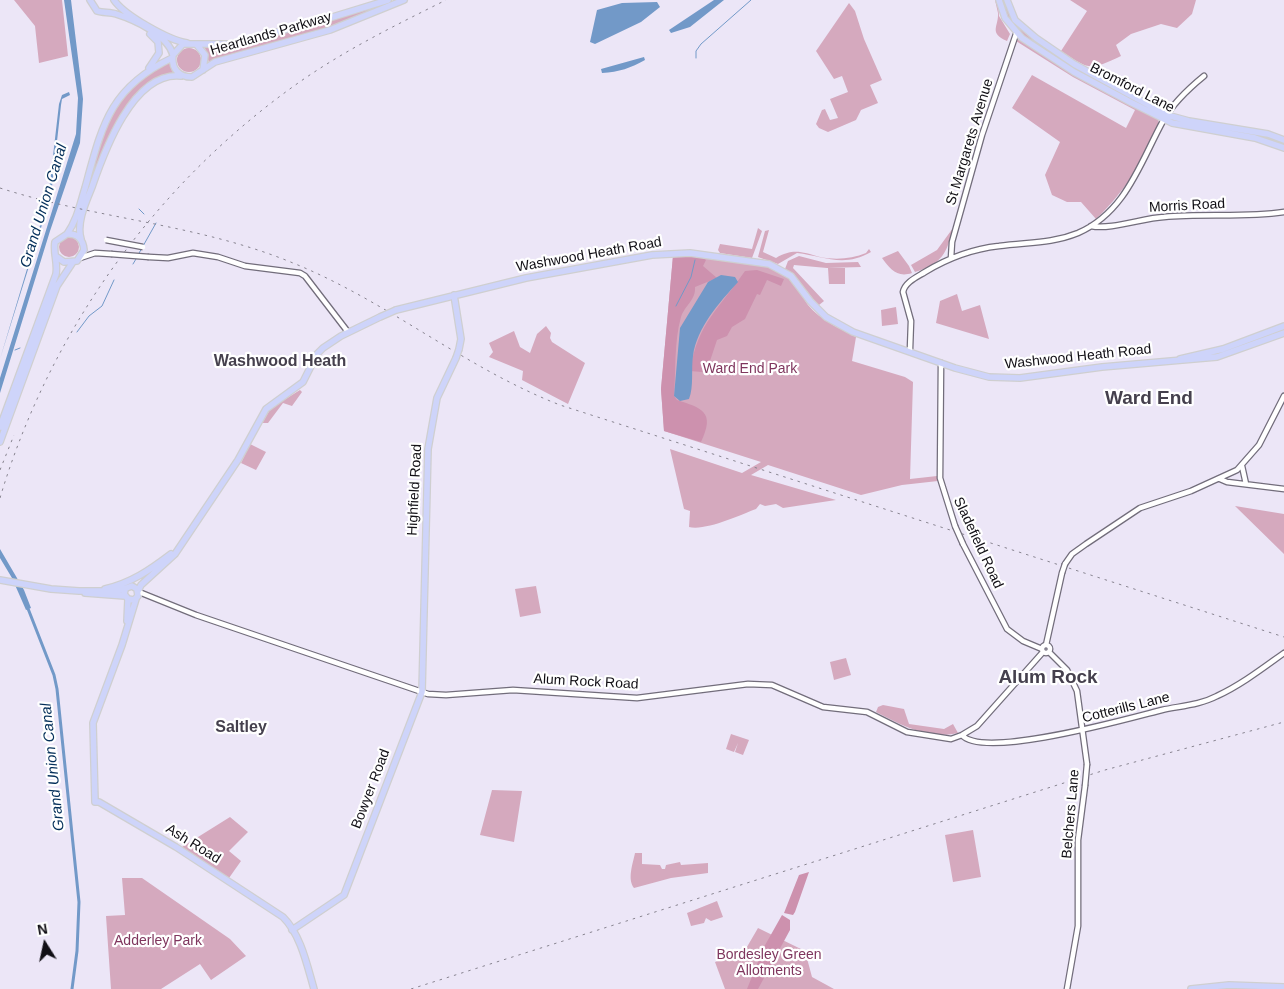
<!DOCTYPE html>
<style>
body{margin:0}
#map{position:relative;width:1284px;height:989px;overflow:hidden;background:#ece6f7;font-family:Arial,sans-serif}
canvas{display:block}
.north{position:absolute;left:20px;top:919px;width:50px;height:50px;-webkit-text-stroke:4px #fff;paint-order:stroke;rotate:350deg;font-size:14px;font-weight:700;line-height:20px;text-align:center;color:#110f15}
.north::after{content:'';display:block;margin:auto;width:18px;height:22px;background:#110f15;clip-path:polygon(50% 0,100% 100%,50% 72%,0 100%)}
</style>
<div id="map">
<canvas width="1284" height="989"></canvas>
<div class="north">N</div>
</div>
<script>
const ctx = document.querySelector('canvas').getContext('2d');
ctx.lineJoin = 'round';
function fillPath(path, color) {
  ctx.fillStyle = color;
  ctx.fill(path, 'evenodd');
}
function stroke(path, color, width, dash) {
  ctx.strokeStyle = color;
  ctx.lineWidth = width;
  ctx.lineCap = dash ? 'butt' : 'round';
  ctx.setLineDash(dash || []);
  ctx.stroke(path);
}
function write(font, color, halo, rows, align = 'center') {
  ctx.font = font + ' Arial,sans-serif';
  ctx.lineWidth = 4.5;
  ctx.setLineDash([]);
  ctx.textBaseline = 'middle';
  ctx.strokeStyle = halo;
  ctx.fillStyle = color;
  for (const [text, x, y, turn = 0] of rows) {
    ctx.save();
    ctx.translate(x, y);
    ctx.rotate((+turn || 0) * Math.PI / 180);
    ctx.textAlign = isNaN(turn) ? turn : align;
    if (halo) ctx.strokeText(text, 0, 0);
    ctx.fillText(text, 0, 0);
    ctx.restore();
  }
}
fillPath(new Path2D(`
 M14 0H62L68 56 39 63 35 26Z
 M398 0 352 21 209 63 205 48 238 44 285 33Z
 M995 0H998L999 16 1010 34 1007 41C988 33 999 26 998 13 997 9 996 4 995 0Z
 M1001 0H1006L1009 10 1034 39 1151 109 1150 111C1108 87 1057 65 1020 33 1010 25 1005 12 1001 0Z
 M1070 0H1196L1192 14 1177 28 1161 24 1131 34 1116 45 1121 56C1089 71 1090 70 1061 51L1087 11Z
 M849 3 855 11 864 39 882 80 870 85 878 103 861 110 856 120 828 132 819 128 816 124 822 110 825 109 830 120 838 118 830 99 848 92 842 76 834 79 816 51Z
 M1020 39 1158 118C1164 140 1113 205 1096 219L1081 202H1067L1052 195 1045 175 1060 142 1012 108 1032 75 1126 128 1135 110 1073 77 1016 41Z
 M177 60a12 12 0 1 1 24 0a12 12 0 1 1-24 0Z
 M170 62 174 73C120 92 108 142 89 190L87 189C104 132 111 90 170 62Z
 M758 228 762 231 752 258 720 253 718 250 720 244 752 249Z
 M953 228C947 253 942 264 915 272L911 265 937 250Z
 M769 230 763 252 776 258C793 248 802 252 820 257 835 260 852 259 866 253L869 249 871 252C844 268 823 256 797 253L778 264 758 257 765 231Z
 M59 247a10 10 0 1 1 20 0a10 10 0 1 1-20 0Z
 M898 251 909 266 912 273C897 278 890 269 882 258Z
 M673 256C703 257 766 257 789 277 797 284 802 296 808 305 820 320 839 328 856 337L852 361 905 377 913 382 910 479 937 476 938 481 902 485 861 495 768 465 751 475 836 500 783 508 776 504 765 506 760 504 756 509C740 515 706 531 689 527L690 511 684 509 670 449 742 473 761 462 664 431 661 389Z
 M799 256 826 263 858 262 861 267 827 268 794 265 793 268 824 301 819 305C808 295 798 276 785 269L788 261Z
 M828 268H845V284H829Z
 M957 294 962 311 980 305 989 339 936 323 940 301Z
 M896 307 898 324 882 326 881 310Z
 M546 326 551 333 550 338 552 342 585 363 568 404 522 380 523 371 489 357 493 352 489 343 514 331 520 347 530 353 537 334Z
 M300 390 302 392 292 406 283 403 268 423H262L271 408Z
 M250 444 266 452 256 470 241 463Z
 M1235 506 1284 514V554Z
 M536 586 541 613 520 617 515 589Z
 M846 658 851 675 834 680 830 662Z
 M883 705 904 709 909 724 944 729 953 724 958 733C929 740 901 725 876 712L878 707Z
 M731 734 749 740 743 755 735 752 738 743 734 752 726 749Z
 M492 790 522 791 514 842 480 835Z
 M230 817 248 832 229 851 241 861 229 878 182 847Z
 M973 830 981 877 953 882 945 835Z
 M635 853H642V864L660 865 662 869H665L666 865 680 862 681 865 708 863V873L671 878 634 888C627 879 633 863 635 853Z
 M122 878H142L230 939 246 956 211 980 200 964 161 989H111L106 916 125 915Z
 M717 901 723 917 711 921 706 918 704 923 691 926 687 913Z
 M758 928 805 951 812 977 834 989H725L715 962 744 952Z`), '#d5a9be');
fillPath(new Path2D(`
 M673 256 703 257 706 260 703 266 717 278 695 287C696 300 685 305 681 317 674 341 676 371 674 396L677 400C701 408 716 411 701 442L664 431 661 389Z
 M757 270 784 279 781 286 767 280 760 295 757 294 745 319 732 327 727 336 717 340 707 370 702 372 690 371C698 322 719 309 745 271Z
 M809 872 795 912 793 915 784 913 799 875Z
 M782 915 790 920V930L758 989H747L764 947Z`), '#cd91ae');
fillPath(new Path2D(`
 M64 0H71L83 99 80 143 50 231 0 393V378L76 134 78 98Z
 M714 0H724L690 27 671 33 669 30Z
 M657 2 660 7 641 22 595 44 590 42 597 10 622 3Z
 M644 57 645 60C631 68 619 72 602 73L601 69Z
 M69 92 70 95 62 99 61 105 51 196 0 359 48 199 59 104 62 95Z
 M721 275 735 277 738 282C719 303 697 327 693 356 691 369 694 387 689 399L680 401 674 396 680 328 708 282Z
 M0 549 24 590 31 608 26 610 12 578 0 558Z`), '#7299c8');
stroke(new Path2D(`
 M696 58V51L701 44 751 0
 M139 209 144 214
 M138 255 156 223
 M133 264 136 259
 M676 306 691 277 695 260
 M77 332 89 316 102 306 114 280
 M15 350 20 348`), '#7299c8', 1);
stroke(new Path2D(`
 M27 606 54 675 57 689 79 902 77 951 72 989`), '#7299c8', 3);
const minor = new Path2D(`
 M1091 226C1111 230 1143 218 1164 217 1204 213 1244 218 1284 212
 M149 257 168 258 193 253 218 257 245 266 300 273 305 276 348 332
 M80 258 95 253 111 254
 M951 258 952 242 982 135 1016 34
 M910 349 911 321 903 292C905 282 917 277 925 272 948 258 972 249 999 246 1027 242 1051 244 1078 233 1126 212 1140 163 1163 121 1173 103 1188 89 1204 76
 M941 363 940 478 955 526
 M1242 466 1246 484
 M1220 479 1227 482 1284 489
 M963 544 1007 629 1023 641 1042 649
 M1065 564 1072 554 1086 544 1140 508 1191 491 1237 470 1259 445 1284 396
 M139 592 196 615 428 694 446 695 513 690 637 698 748 684 772 685 823 707 867 712 907 732 951 739 962 735 977 726 1043 652
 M1046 645 1062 573
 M1042 649a4 4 0 1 1 8 0a4 4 0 1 1-8 0Z
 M1049 652 1067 670 1077 691 1087 764
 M962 735C983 760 1130 718 1162 710 1180 706 1200 705 1217 696 1241 685 1263 668 1284 653
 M1067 989 1078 926V840L1085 786`);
const major = new Path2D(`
 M90 0 97 11C103 13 110 12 116 14 135 20 168 35 173 55
 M114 0C124 15 168 40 187 43
 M388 0 326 19 231 44H183L173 55C171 69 179 77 192 77L215 62 330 30 404 0
 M999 0 1005 18 1022 38 1074 72 1130 102 1172 123 1255 138 1284 148
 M1007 0 1015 20 1036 38 1074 64 1167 115 1189 121 1268 134 1284 140
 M197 45 205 55 203 70
 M149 68 159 53 158 42 150 34
 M67 234C77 220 80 204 85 188 102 126 109 88 172 58
 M81 239C76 223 86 202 92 187 104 152 133 71 181 76
 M454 295 461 339 459 349
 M396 310 526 278 652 255 690 253 769 264 791 276 810 301 826 317 853 332 955 368 989 377 1020 378 1102 367 1217 357 1284 333
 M1180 359 1223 349 1284 326
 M0 427 56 274C58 263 53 253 55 242L67 234C77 233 83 239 84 250L77 261 64 262 57 257
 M0 442 57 286 73 262
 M0 580 51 589 79 591H118L132 586 137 589 138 596 134 600 128 599 124 594 125 590
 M105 589C131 583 150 570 171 554
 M138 591 141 585 175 554 238 460 266 409 303 382 317 354 323 348 341 336 380 317
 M85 593 125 596
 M136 599 122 645 93 723 95 802H99L176 847 283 917C301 935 307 965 314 989
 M127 621 128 599
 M292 930 344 895 422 692 428 449 437 398 456 358
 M1191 989 1229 985 1284 987`);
stroke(minor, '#726d7b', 7);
stroke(major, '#cfcfd0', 8);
stroke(minor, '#fff', 4.5);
stroke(major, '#ced4fa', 5.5);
stroke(new Path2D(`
 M0 188C96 219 199 224 293 263 387 301 465 368 560 405L1284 637
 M0 470 14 435
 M0 498C50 330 158 181 301 81 347 49 396 25 446 0
 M411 989 1105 770 1284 722`), '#87838f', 1, [2.5, 5]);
const minorBridge = new Path2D(`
 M106 240 143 247
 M111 254 149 257
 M955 526 963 544
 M1062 573 1065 564
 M1085 786 1087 764`);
const majorBridge = new Path2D(`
 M380 317 396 310
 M456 358 459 349`);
stroke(minorBridge, '#726d7b', 7, []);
stroke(majorBridge, '#cfcfd0', 8, []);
stroke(minorBridge, '#fff', 4.5);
stroke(majorBridge, '#ced4fa', 5.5);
write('14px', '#110f15', '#fff', [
 ["Heartlands Parkway",271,34,-16],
 ["Bromford Lane",1132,88,27],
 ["St Margarets Avenue",970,142,-73],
 ["Morris Road",1187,206,-3],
 ["Washwood Heath Road",589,255,-10],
 ["Washwood Heath Road",1078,357,-6],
 ["Highfield Road",415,490,-87],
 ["Sladefield Road",978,543,65],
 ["Alum Rock Road",586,682,3],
 ["Cotterills Lane",1126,708,-14],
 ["Bowyer Road",371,789,-69],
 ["Belchers Lane",1071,814,-85],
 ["Ash Road",193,844,32]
]);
write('14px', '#7f365e', '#fff', [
 ["Ward End Park",750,369],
 ["Adderley Park",158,941],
 ["Bordesley Green",769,955],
 ["Allotments",769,971]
]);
write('italic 15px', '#042f5a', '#fff', [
 ["Grand Union Canal",44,206,-73],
 ["Grand Union Canal",53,767,-96]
]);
write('bold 16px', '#45404d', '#fff', [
 ["Washwood Heath",280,362],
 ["Saltley",241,728]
]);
write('bold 19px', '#45404d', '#fff', [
 ["Ward End",1149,399],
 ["Alum Rock",1048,678]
]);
</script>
